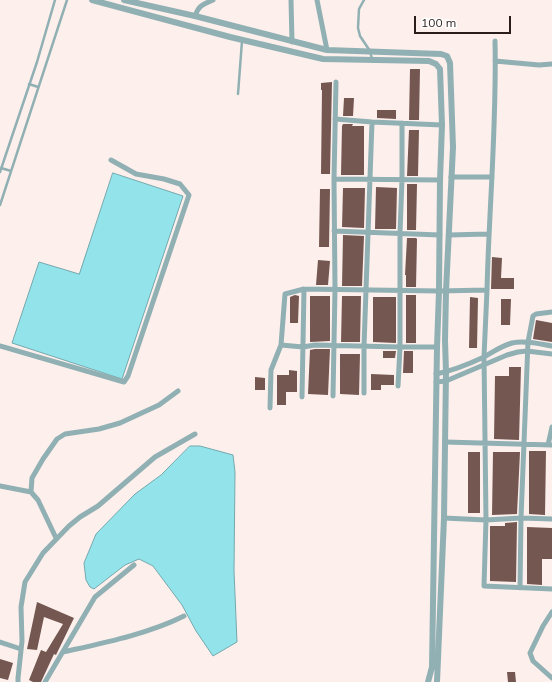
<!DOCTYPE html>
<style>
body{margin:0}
#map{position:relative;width:552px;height:682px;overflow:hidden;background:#fdefec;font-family:Mulish,sans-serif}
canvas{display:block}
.scale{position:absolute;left:414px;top:16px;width:97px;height:18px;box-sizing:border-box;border:2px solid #2a1d1b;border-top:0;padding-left:5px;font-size:12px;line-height:14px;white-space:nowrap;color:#2a1d1b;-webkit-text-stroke:3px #fff;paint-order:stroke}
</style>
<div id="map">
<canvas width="552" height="682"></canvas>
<div class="scale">100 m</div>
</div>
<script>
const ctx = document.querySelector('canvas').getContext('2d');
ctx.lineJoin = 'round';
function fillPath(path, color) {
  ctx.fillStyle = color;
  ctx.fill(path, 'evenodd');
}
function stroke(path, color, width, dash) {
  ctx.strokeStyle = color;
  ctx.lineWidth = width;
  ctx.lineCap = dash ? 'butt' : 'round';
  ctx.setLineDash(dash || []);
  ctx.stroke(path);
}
const water = new Path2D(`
 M113 173 183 196 122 379 12 343 39 262 79 274Z
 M190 446H200L233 455 235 472 234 571 237 642 213 656 196 631 182 605 153 566 139 559 125 565 94 589 90 587 86 580 84 563 96 534 135 494 161 475Z`);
fillPath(water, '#93e3eb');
stroke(water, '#74a8ad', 1);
fillPath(new Path2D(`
 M410 69H420L419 120H409Z
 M332 82 330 174H321L322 90H321V83Z
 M344 98H354L353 116H343Z
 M377 110H396V119L377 118Z
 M343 124H353L352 126H364V175H341L342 126Z
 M409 130H419L418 176H407Z
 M407 184H417L416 230H407Z
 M376 187 397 188 396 229H375Z
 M343 188H365L364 228 342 227Z
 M320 189H330L329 247H319Z
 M343 235 364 236 362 286H342Z
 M407 238H416L417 239 416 287H406V275H405Z
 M492 257 502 258 501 278H514V289H491Z
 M318 260 330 261 328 285H316Z
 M295 295 299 296 298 323H290V297Z
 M406 295H416V343H406Z
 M310 296H330V341L310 342Z
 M342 296H361L360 342H341Z
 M373 297H396V343L373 342Z
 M470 297 478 298 477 348H469Z
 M501 299H511L510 325H501Z
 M536 320 552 323V342L533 339Z
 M315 349H330L328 395 308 394 310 350Z
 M383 351H396L395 358H383Z
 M404 351H413V373H403Z
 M340 354H360L359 395 340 394Z
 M509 367H521L519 440 494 439 495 376H509Z
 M289 370 297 371V392H286V405H277V375H289Z
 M371 374 394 375V385H381V390H371Z
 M255 377 265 378V390H255Z
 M529 451H546L545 515 529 514Z
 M468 452H480V513H468Z
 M493 452H520L517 514 492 515Z
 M517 522 516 582 490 581V526H505V523Z
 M527 527 552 528V559H542V585L527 584Z
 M37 602 74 618 56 655 54 654 41 682H33L29 680 41 650 46 652 63 624 44 617 37 650 27 649Z
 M0 659 13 663 8 680 0 678Z
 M507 672H515L516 682H508Z`), '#745751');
stroke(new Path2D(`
 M364 0 359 9 358 28 360 36 370 51 372 59
 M29 84 38 87
 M238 94 242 41
 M1 168 11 171
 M0 172 37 62 55 0
 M0 205 67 0`), '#90b0b3', 2.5);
stroke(new Path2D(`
 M291 0 292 42
 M317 0 327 50
 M195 16C199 5 202 5 213 0
 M495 61 539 65 552 64
 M335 119 372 122 442 125
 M451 177H492
 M334 179 440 180
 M334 231 440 235
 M449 235 488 234
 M487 290C489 207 497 124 495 41
 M281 345 303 347 315 345 400 347H437
 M0 346 124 382 128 376 189 195 180 184 164 179 136 174 111 160
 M436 374C452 371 469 364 484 357 493 352 501 346 512 343 525 340 539 344 552 346
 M436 382 446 381 507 355 518 352 527 351 552 354
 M398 386 400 347V233L402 179V123
 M364 393V346L372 122
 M333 396 335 289 334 179 336 82
 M302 397 304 289
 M270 408 271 370 281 345 285 294 304 289 439 291 487 290 484 357 486 520 484 586 552 589
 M445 442 552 445
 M548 445 552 427
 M0 486 31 492
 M444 518 486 520 521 518 552 519
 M56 538 38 500 31 492 32 478 43 459 57 439 65 434 99 429 120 423 159 405 178 391
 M520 588 521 518 528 342 533 316 536 314 552 312
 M552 612 543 626 530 653 533 661 552 678
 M0 642 21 649
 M63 652C103 643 148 634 184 616
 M18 682V678L22 641 21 607 25 582 43 553 69 526 80 517 98 506 155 457 195 434
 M45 682 95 597 134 565`), '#90b0b3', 5);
stroke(new Path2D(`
 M92 0 230 37 323 59 429 61 436 64 440 69 442 125 440 180 439 291 437 347 432 667 428 682
 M124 0 195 16 327 50 441 54 447 56 450 63 453 147 446 291 445 340 446 372 444 518 437 682`), '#90b0b3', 6);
</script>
